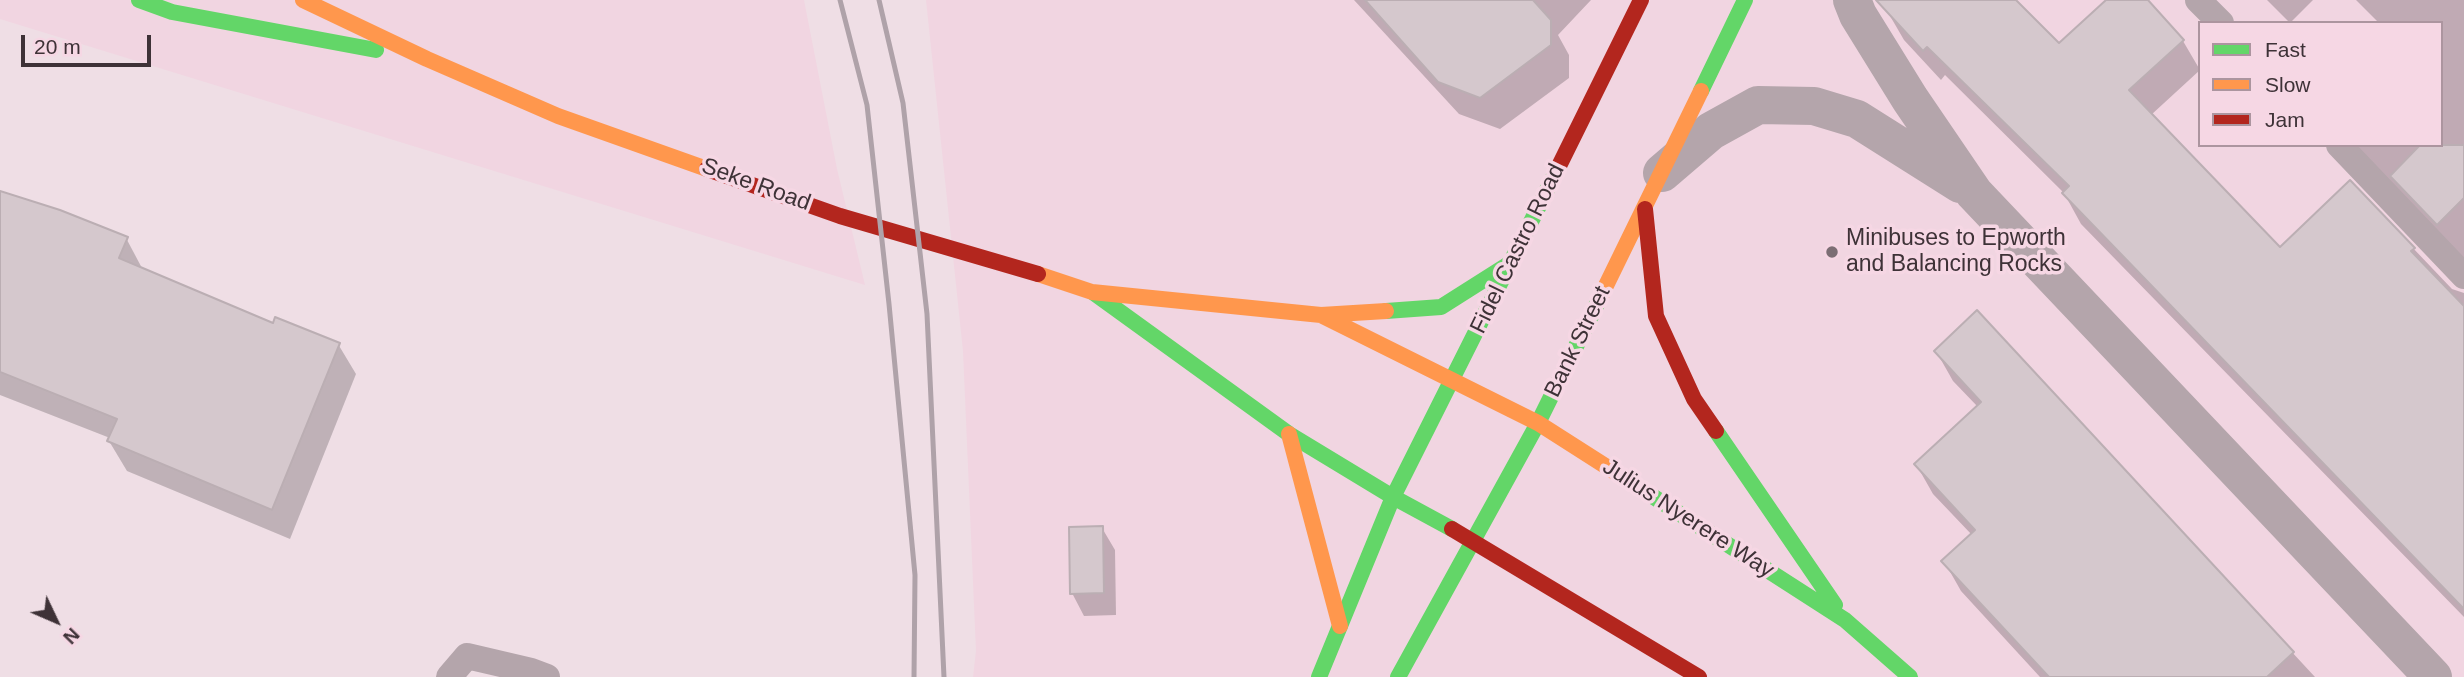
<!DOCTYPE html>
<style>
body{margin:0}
#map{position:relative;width:2464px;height:677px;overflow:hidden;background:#efdee5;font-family:Helvetica,sans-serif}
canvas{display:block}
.legend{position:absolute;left:2198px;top:21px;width:245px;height:126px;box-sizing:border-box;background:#f6d7e4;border:2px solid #ac959f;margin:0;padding:9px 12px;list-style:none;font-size:21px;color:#3e3237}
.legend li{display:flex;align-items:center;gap:14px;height:35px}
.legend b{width:35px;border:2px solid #ac959f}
.north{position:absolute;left:21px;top:586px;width:70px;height:70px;-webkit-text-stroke:5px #f6d7e4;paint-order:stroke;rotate:134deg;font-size:19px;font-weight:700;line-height:28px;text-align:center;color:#3e3237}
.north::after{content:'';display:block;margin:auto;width:24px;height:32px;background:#3e3237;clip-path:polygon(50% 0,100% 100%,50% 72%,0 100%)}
.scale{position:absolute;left:21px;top:35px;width:130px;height:32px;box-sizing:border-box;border:4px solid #3e3237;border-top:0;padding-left:9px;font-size:21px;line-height:24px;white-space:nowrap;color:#3e3237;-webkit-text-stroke:5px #f6d7e4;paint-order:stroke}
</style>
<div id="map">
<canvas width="2464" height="677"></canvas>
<ul class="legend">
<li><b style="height:9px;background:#63d668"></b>Fast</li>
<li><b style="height:9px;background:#ff974d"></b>Slow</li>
<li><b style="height:9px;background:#b3261e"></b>Jam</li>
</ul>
<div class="north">N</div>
<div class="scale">20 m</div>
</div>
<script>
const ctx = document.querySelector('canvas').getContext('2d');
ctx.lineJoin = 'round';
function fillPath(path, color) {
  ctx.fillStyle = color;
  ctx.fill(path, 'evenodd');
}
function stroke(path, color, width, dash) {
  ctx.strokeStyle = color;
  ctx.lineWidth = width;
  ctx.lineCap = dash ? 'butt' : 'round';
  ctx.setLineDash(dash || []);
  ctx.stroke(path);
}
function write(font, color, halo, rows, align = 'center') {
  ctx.font = font + ' Helvetica,sans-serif';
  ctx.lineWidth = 7;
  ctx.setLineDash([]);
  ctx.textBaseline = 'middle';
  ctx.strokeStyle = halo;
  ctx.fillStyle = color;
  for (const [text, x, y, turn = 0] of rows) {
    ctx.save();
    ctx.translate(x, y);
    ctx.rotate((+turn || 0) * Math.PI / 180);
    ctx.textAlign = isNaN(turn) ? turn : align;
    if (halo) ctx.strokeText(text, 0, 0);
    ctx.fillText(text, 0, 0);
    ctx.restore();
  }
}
fillPath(new Path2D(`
 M0 0H804L837 169 865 285 0 19Z
 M926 0H2464V677H973L976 651 963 351ZM2200 23H2441V145H2200Z`), '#f1d5e1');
fillPath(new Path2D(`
 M1354 0H1591L1558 35 1569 55V78L1500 129 1459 114Z
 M1887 0H2014L2059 45 2109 0H2146L2183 41 2200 70 2151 115 2280 249 2350 182 2452 289 2464 293V617L2081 224 2064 193 1945 75 1941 80 1904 40 1886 9Z
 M2267 0H2313L2290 23Z
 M2356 0H2464V263L2347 145H2441V23H2379Z
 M0 192 126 238 143 270 274 325 338 344 356 374 290 539 127 471 109 441 110 438 0 395Z
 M1977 312 2315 677H2040L1961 591 1944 561 1972 535 1933 494 1916 464 1978 407 1953 381 1936 351Z
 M1102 528 1115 550 1116 615 1084 616 1072 593Z`), '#0003');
const building = new Path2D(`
 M1365 0H1533L1551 20V45L1480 98 1438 82Z
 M1876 0H2016L2059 43 2106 0H2148L2184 40 2129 90 2280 247 2350 180 2415 248 2411 251 2464 306V609L2062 193 2069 186 1927 47 1923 51Z
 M2420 145H2464V198L2437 225 2390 176Z
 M0 191 60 210 128 237 119 258 273 323 275 317 340 343 272 510 107 441 117 419 0 372Z
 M1977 310 2294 652 2267 677H2049L1941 561 1975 530 1914 464 1981 402 1934 351Z
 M1103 526 1104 593 1070 594 1069 527Z`);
fillPath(building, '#d5c8cd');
stroke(building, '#bbaeb3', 2);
stroke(new Path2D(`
 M2198 0 2221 23
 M2339 145 2464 276
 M449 677 467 656 531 671 547 677`), '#b4a5ab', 26);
stroke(new Path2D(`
 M1852 0 1858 15 1910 99 1974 193 2433 677
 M1662 173 1711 131 1758 105 1814 106 1857 119 1960 184`), '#b4a5ab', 38);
stroke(new Path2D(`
 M139 0 172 12 376 50
 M1701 91 1745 0
 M1094 293 1289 434 1393 497 1452 529
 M1386 311 1441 307 1512 262
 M1716 431 1835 605
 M1632 483 1845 620 1910 677
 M1319 677 1393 497 1559 166
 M1398 677 1538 423 1598 302`), '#63d668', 16);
stroke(new Path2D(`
 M303 0 427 59 558 116 707 169
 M1038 274 1092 292 1321 315 1386 311
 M1598 302 1701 91
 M1323 316 1538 423 1632 483
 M1289 434 1340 626`), '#ff974d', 16);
stroke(new Path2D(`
 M1559 166 1641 0
 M707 169 840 216 1038 274
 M1645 209 1656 316 1694 399 1716 431
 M1452 529 1699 677`), '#b3261e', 16);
stroke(new Path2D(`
 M840 0 867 105 889 304 915 575 914 677
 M879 0 903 103 927 314 944 677`), '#afa2a9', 5);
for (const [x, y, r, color] of [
 [1832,252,7,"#7c6e74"]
]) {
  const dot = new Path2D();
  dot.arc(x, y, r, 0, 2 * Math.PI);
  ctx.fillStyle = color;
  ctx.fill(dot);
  stroke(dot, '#f6d7e4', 2.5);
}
write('23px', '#3e3237', '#f6d7e4', [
 ["Seke Road",756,185,20],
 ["Fidel Castro Road",1518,249,-64],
 ["Bank Street",1578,342,-64],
 ["Julius Nyerere Way",1688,519,33]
]);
write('23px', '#3e3237', '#f6d7e4', [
 ["Minibuses to Epworth",1846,239],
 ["and Balancing Rocks",1846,265]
], 'left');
</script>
